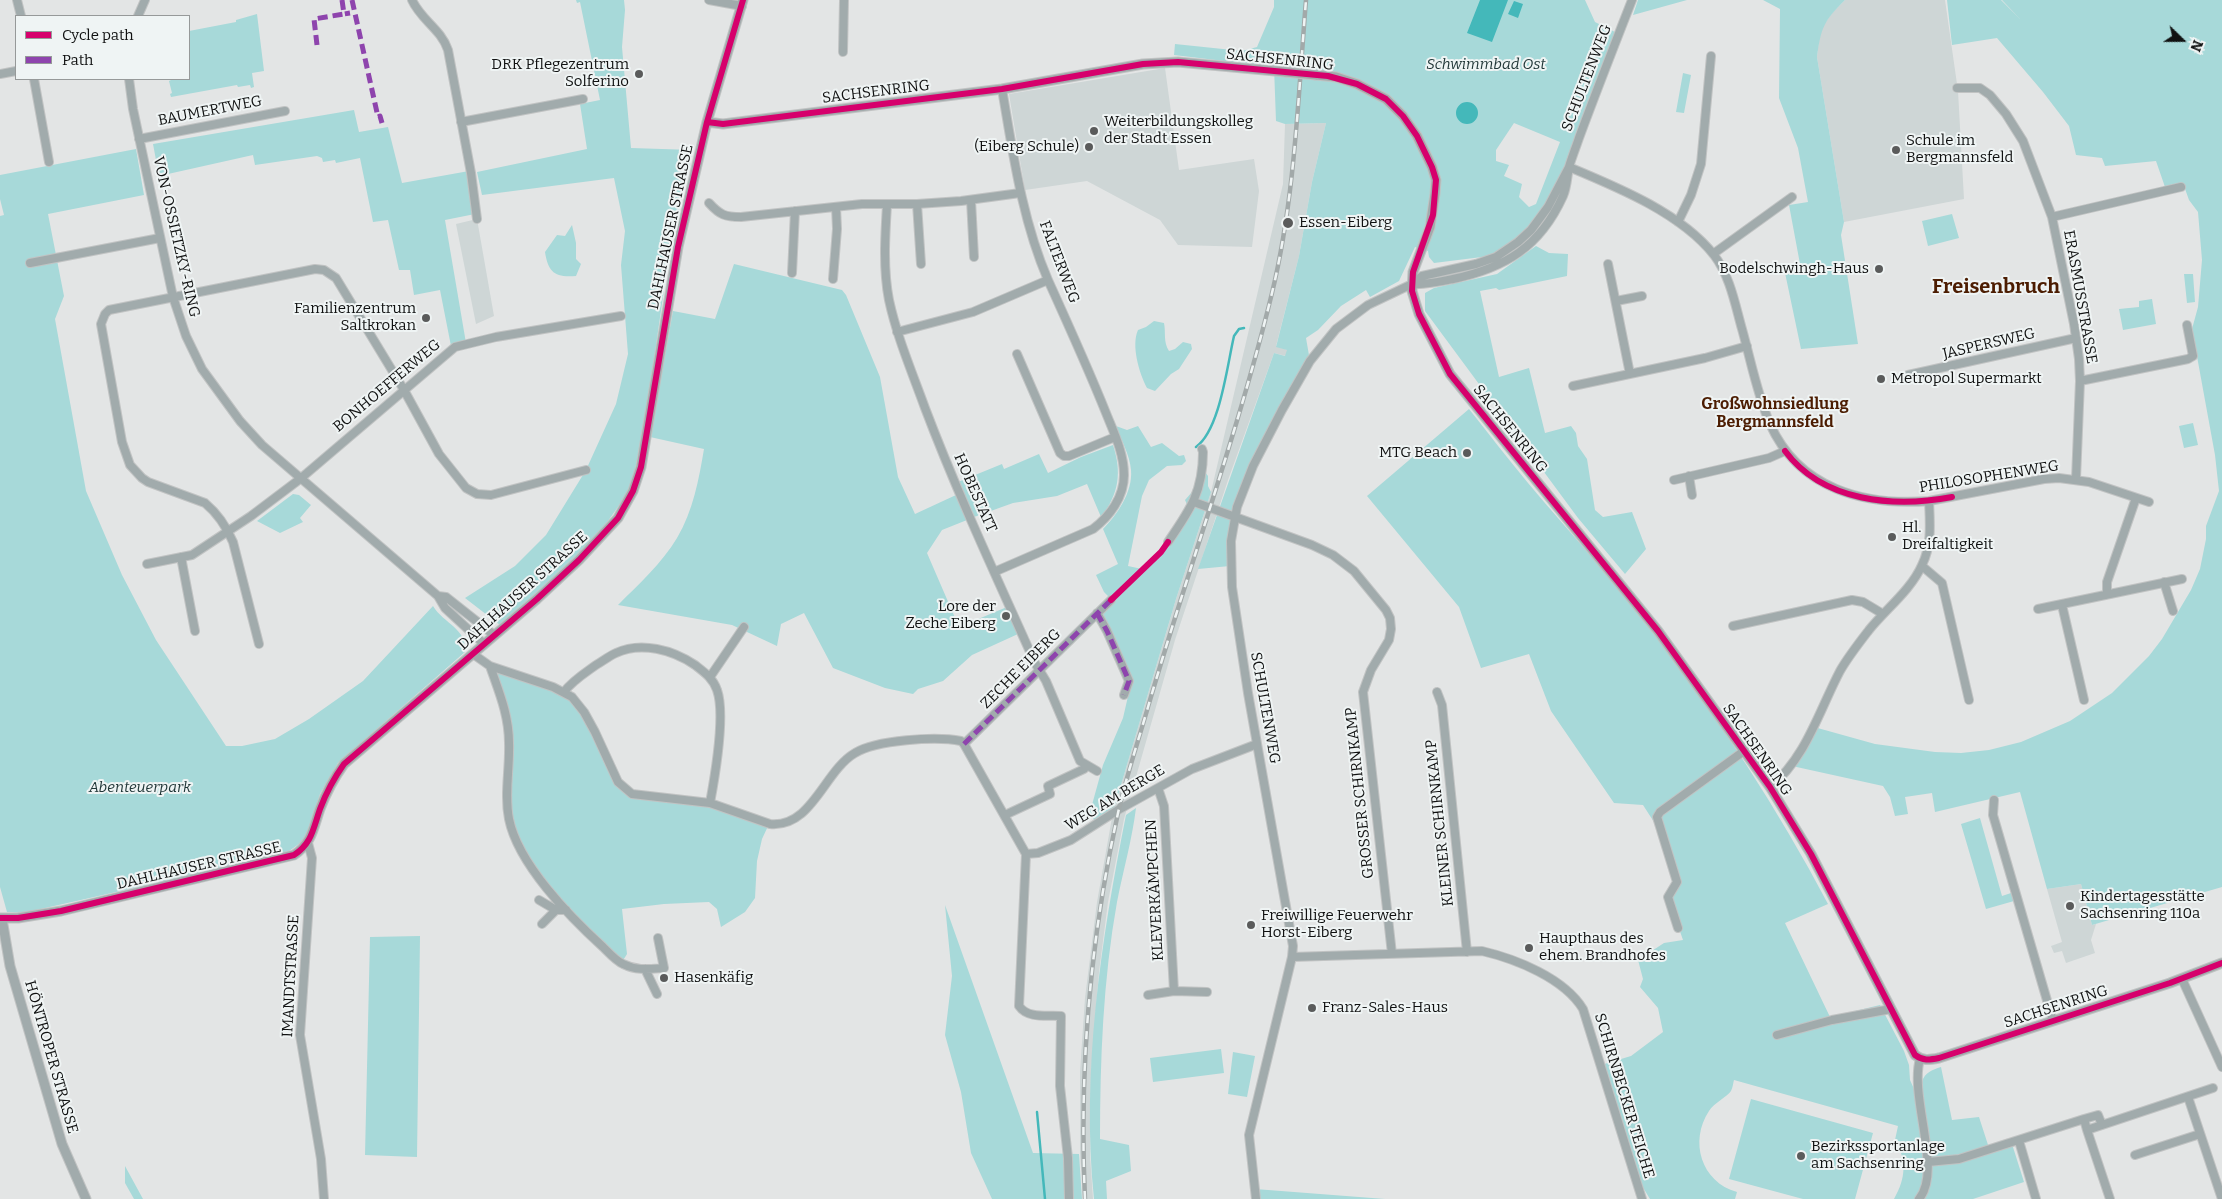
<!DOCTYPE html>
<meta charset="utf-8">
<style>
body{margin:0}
#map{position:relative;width:2222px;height:1199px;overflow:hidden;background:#e3e5e5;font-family:Bitter,serif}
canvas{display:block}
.legend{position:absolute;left:15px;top:15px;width:175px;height:65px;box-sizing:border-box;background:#eff4f4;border:1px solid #969999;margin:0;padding:6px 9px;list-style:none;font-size:15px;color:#101111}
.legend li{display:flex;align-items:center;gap:10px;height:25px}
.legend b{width:25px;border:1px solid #969999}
.north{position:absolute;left:2157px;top:15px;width:50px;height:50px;-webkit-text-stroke:4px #eff4f4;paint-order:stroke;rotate:112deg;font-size:14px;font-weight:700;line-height:20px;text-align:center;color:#101111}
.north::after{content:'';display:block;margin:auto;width:18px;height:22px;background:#101111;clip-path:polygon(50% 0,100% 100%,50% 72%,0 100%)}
</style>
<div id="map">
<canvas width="2222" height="1199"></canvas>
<ul class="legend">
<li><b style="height:6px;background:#d6006c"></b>Cycle path</li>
<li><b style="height:6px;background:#8e44ad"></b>Path</li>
</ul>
<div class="north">N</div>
</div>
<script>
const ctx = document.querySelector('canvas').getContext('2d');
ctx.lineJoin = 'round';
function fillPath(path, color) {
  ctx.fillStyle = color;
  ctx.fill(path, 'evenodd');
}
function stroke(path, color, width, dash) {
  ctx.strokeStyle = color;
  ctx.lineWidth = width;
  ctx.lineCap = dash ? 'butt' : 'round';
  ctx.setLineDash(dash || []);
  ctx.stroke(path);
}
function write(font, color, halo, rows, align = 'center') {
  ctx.font = font + ' Bitter,serif';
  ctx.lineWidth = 4;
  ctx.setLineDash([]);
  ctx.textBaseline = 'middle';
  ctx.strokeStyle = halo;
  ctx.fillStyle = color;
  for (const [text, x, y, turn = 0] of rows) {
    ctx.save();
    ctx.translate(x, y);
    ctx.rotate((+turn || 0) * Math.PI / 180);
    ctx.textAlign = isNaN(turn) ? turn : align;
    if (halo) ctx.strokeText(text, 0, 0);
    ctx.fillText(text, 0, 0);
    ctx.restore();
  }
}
fillPath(new Path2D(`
 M1845 0H1945L1958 91 1964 199 1844 222 1817 57 1820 30 1832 13Z
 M1165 68 1179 170 1254 159 1259 191 1252 247 1178 245 1160 220 1087 181 1025 190 1009 94Z
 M1326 123 1312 182 1299 256 1276 346 1288 350 1286 356 1274 353 1228 480 1175 640 1124 819 1108 902 1099 972 1091 1073 1090 1155 1093 1199H1083L1080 1154V1072L1085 998 1097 902 1113 812 1176 599 1211 492 1283 184 1285 124Z
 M477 219 494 316 476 324 456 224Z
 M2081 884 2092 925 2096 924 2091 940 2095 953 2066 963 2062 951 2054 953 2051 946 2062 942 2047 889Z`), '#ced6d6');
fillPath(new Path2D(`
 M576 0H624L625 10 622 47 631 148 693 150 670 248 648 401 633 481 625 497 603 528 574 559 500 625 465 598 515 566 546 535 586 470 616 404 628 354 621 265 625 231 614 178 482 195 477 172 587 149 580 104 600 100 580 2 577 3Z
 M1274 0H1585L1595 22 1619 34 1569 167 1531 230 1498 255 1434 263 1429 257 1428 251 1415 247 1399 281 1370 297 1366 290 1341 306 1318 330 1306 338 1310 361 1282 410 1237 507 1230 566 1198 569 1274 353 1285 356 1287 350 1276 347 1299 256 1312 182 1326 123 1285 124 1276 121 1274 67 1174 55 1175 44 1242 51 1257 47 1274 7ZM1514 123 1560 142 1536 204 1529 207 1519 197 1522 184 1504 176 1509 165 1496 161V150Z
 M1638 0H1687L1633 15Z
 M1763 0H1845C1824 21 1821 27 1817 57L1844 222 1841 235 1858 344 1801 349 1784 268 1800 264 1789 205 1808 202 1798 148 1779 98 1780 9Z
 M1947 0H2001L2021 20 2002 0H2222V887L2092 925 2081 884 2047 889 2020 792 1935 812 1932 793 1905 797 1908 814 1895 816 1890 797 1883 786 1792 766 1814 727 1875 744 1935 752 1961 753 1989 750 2021 742 2070 721 2112 693 2149 656 2162 639 2191 590 2200 569 2206 539V526L2219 491 2215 455 2192 329 2198 307 2202 260 2198 212 2189 200 2184 186 2165 187 2156 161 2105 166 2102 158 2076 155 2069 126 2043 92 1997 38 1952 45Z
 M257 14 264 71 252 73 254 87 251 88 250 85 238 87 237 85 171 97 170 94 172 93 169 81 173 79H189V31L236 22V20Z
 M1683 73 1691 75 1684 113 1676 112Z
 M354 110 359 132 388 127 402 183 469 171 475 214 445 220 466 343 451 346 440 290 414 295 410 270H399L388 220 373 222 360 158 336 163 335 160 323 162 322 158 317 156 255 165 253 155 159 176 153 144Z
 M136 149 144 195 48 214 64 296 55 319 86 491 122 575 156 640 226 746H242L275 739 309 719 363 681 433 606C444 624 467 628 465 652L338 763 320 794 312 820 303 841 285 854 23 913 7 912 0 887V216L4 215 0 199V175Z
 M1952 214 1959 238 1928 246 1922 221Z
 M572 225 576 243V259L581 264 576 276C555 278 548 272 545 252L557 235 565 236Z
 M1536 246 1549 253 1568 254 1567 276 1499 290 1496 288 1480 291 1499 377 1529 368 1545 433 1571 426 1576 433 1578 446 1587 459 1595 510 1603 517 1632 512 1646 549 1625 574 1578 518 1425 311V293L1434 288 1497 274Z
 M734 264 842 290 846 295 880 377 898 477 915 514 956 495 967 520 942 530 927 553 959 627 1007 607 1018 634 972 655 943 681 918 689 913 694 885 688 833 668 804 613 781 624 777 646 732 625 618 605C639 584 662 563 677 538 693 511 699 479 704 449L650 437 673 311 715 319Z
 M2184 274H2193L2195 302 2187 303Z
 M2152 299 2156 324 2123 330 2119 309 2139 307V301Z
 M1154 321 1164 323C1166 332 1163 342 1169 351L1175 349 1183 342 1191 344 1192 349 1179 369 1171 374 1155 391 1147 388C1139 373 1131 345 1138 330L1146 327Z
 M1469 409C1489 434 1508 459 1528 483 1570 533 1615 581 1654 634 1719 719 1778 809 1828 904L1785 923 1830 1017 1880 1005 1904 1051 1909 1065 1910 1080 1919 1100 1923 1123 1922 1082C1925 1072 1932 1070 1941 1067L1952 1120 1979 1117 1990 1151 2012 1144 2024 1182 1973 1199H1894C1906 1178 1907 1160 1895 1140L1898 1126 1734 1080C1733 1083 1733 1087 1731 1091 1727 1097 1714 1103 1709 1111 1689 1141 1701 1182 1737 1192L1735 1199H1650L1633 1171 1601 1065 1631 1056 1663 1032 1658 1008 1640 987 1643 979 1638 960 1664 943 1683 940 1668 897 1677 882 1663 836 1643 805 1614 803 1551 711 1529 654 1481 668 1459 607 1367 496Z
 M2193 423 2198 445 2184 448 2179 426Z
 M1116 426 1127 430 1138 426 1151 447 1162 443 1179 456 1184 455 1186 461 1182 465 1167 466 1149 480 1142 496 1128 566 1142 569 1111 599 1104 592 1096 575 1118 564 1103 529C1117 515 1133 492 1131 470 1130 455 1121 440 1116 426Z
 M1113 445C1122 472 1119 494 1101 517L1087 484 1057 496 1013 503 974 517 958 482 1002 464 1004 469 1039 454 1048 473 1081 457Z
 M1205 472 1208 476V486L1211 492 1176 599 1113 812 1096 824 1090 812 1103 765 1123 718 1132 679 1101 610 1162 553 1190 511 1185 500 1192 492 1198 473Z
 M293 494 299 495 311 505 300 518 303 522 280 533 257 521Z
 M491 668 563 692 584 713 623 790 711 804 769 824 762 839 757 861 755 898 745 912 721 927 717 909 709 902 664 904 622 909 627 954 622 962 548 888 525 855 510 820 511 746Z
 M1136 808C1132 840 1123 871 1117 902 1103 980 1100 1060 1100 1139L1129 1145 1131 1171 1106 1181 1107 1199H1094C1081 1071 1101 940 1126 815Z
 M1980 818 2002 896 2011 893 2014 901 1986 909 1961 824Z
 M945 905 1033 1153 1079 1154 1082 1199H992L971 1153 961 1092 945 1035 952 976Z
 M420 936 417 1157 365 1155 370 937Z
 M1221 1049 1224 1073 1153 1082 1150 1058Z
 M1233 1052 1255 1056 1247 1097 1228 1094Z
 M1751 1099 1873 1133 1855 1199H1803L1729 1179Z
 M125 1166 143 1199H134L125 1183Z
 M1255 1189 1385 1199H1259Z`), '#a7d9d9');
fillPath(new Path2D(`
 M1480 0H1508L1492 42 1467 33Z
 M1514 1 1523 4 1518 18 1508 14Z
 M1456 113a11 11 0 1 1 22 0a11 11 0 1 1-22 0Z`), '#44b8ba');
stroke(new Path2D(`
 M1196 447C1220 430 1227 366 1234 336L1239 329 1244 328
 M1037 1112 1045 1199`), '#44b8ba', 2.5);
const minor = new Path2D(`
 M17 0 21 16
 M412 0C421 20 441 29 448 50L471 173 477 219
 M709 0 742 6
 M138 16 145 0
 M843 52 844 0
 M0 74 16 71
 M34 79 49 162
 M129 79 133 109 173 297 186 336 202 369 240 421 262 445 438 596 446 597 494 635
 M1957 88H1980L1990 95 2006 114 2023 141 2052 217 2074 324 2079 359 2080 381 2076 479
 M461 122 583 99
 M139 139 285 111
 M1569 167C1617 187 1681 213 1714 255 1730 276 1735 304 1742 329 1751 361 1757 394 1770 424 1799 489 1864 506 1929 501L2044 479 2059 478 2089 482 2149 502
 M971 200 974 257
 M709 203C720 215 725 217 741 217L862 204H917L961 201 1020 193
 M917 204 921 264
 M887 205C885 237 883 269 889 300 897 337 912 372 925 408 958 495 997 578 1035 663L1046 681 1080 761 1097 771
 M2052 217 2181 187
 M1678 222 1691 195 1701 164 1711 56
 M1713 254 1792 197
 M30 263 160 238
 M1608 264 1630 374
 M792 273 795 211
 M833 279 837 229 836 207
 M1412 284C1426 285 1439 282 1453 279 1505 268 1540 247 1563 196 1567 187 1567 177 1569 167 1572 157 1576 147 1579 138 1596 92 1614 46 1632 0
 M1616 301 1642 296
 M897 332 973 312 1048 280
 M1017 354 1060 453 1064 456H1069L1115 437
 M1908 375 2076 338
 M2080 381 2188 359 2193 356 2187 325
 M1573 386 1705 358 1747 346
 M1689 476 1692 495
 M1674 480 1769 458 1785 451
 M1194 502 1312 545 1333 555 1354 571 1386 610 1390 618 1391 629 1389 640 1371 670 1363 692 1392 954
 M1168 542C1190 510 1203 492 1203 452L1202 449
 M181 557 195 631
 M147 564 192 555 251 516 300 479 455 347 496 337 621 316
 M1922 566 1942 583 1969 700
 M994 572 1093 529C1110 516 1124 497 1124 475 1124 453 1114 433 1106 413 1088 368 1068 324 1048 280 1022 220 1013 153 1002 89
 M2164 582 2173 611
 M2107 594V582L2136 498
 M438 596 445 608 484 644
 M2062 605 2084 700
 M2038 609 2182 579
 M1097 613 1107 631 1129 681 1124 695
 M1733 626 1852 600 1863 602 1883 614
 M259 644 233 542C227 528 217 513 205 503L148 482 142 478 130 465 122 442 101 324 105 314 109 310 315 269 324 270 336 278 404 390 439 454 466 488 477 494 491 495 586 470
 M473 654 490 666 553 687 572 697 584 712 595 732 618 782 632 794 710 803 770 824C812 828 824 771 855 753 876 740 936 736 961 741L964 744 1026 854
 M490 666C499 692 509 715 509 743 510 769 504 794 509 819 518 864 570 917 603 947 609 953 616 961 623 964 637 971 649 969 664 968L658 938
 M710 677 744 627
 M564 692C572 681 585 673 596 665 603 661 609 656 616 653 641 641 673 650 695 665 704 672 713 678 717 690 726 715 715 776 710 803
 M1437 692 1442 705 1467 952
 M964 744 1111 600
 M1770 787C1806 758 1819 711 1840 671 1848 657 1859 643 1869 630 1886 609 1911 590 1922 565 1932 545 1930 523 1929 501
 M1158 788 1164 806 1174 991
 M1994 800 1993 815 2053 1021
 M1005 815 1050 794 1048 786 1084 769 1086 766
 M308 843 312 858 300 1035 321 1159 324 1199
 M1026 854 1019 1006C1028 1019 1047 1015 1061 1016L1060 1086 1068 1158 1069 1199
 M1026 854 1038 853 1071 840 1118 810 1192 769 1257 744
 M539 900 556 910H566
 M542 924 556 910
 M1678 928 1668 897 1677 882 1657 817 1660 812 1744 751
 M1292 957 1482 951C1516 959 1564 978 1583 1009L1642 1199
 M645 969 657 994
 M2182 979 2222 1067
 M1148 995 1174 991 1207 992
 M1777 1035 1832 1020 1891 1009
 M2188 1097 2222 1199
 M2084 1119 2098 1115 2102 1125
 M2087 1130 2110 1199
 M2019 1141 2036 1199
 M2135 1155 2200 1134
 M1928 1162 1959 1159 2084 1119 2087 1130 2213 1088
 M1256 1199 1249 1135 1292 957 1293 946 1248 693 1232 587 1231 541 1237 507 1253 466 1282 410 1310 361 1336 329 1368 305 1412 284 1422 276 1476 264 1496 257 1518 242 1531 230 1548 207 1569 167
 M1919 1199C1943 1171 1909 1097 1920 1059`);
const tertiary = new Path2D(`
 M1316 75 1336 77 1357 84 1386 99 1403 116 1417 136 1432 167 1436 180 1435 194 1430 227 1413 272 1412 291 1419 314 1450 374 1658 631 1770 787 1811 854 1915 1055C1923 1061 1929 1060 1939 1058L2170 983 2222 963
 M707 122 723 124 1002 89 1143 64 1178 62 1286 72
 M0 918H18L61 911 294 855C312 843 313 829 320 809 326 793 334 778 344 764L537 599 579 560 618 518 633 491 641 467 678 247 707 122 743 0
 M2 919 10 966 62 1144 86 1199`);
stroke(minor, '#c1c3c3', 10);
stroke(tertiary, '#c1c3c3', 11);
stroke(minor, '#a1abac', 8);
stroke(tertiary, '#a1abac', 9);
const rail = new Path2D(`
 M1085 1199C1079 1069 1090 940 1118 813 1126 777 1138 742 1148 707 1188 569 1238 433 1272 293 1295 197 1298 98 1306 0`);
stroke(rail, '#a2a9a9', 4.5);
stroke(rail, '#eff4f4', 2.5, [8]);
const tertiaryBridge = new Path2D(`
 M1286 72 1316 75`);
stroke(tertiaryBridge, '#c1c3c3', 11, []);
stroke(tertiaryBridge, '#a1abac', 9);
stroke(new Path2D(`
 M342 0 344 14 350 13
 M352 0 378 117 380 116 382 123
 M317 45 314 19 344 14
 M1097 613 1107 631 1129 681 1124 695
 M964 744 1114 597`), '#8e44ad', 5, [10, 5]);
stroke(new Path2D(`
 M707 122 723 124 1002 89 1143 64 1178 62 1328 76 1357 84 1386 99 1403 116 1417 136 1432 167 1436 180 1433 215 1413 272 1412 291 1419 314 1450 374 1658 631 1770 787 1811 854 1915 1055C1923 1061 1929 1060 1939 1058L2170 983 2222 963
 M1785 451C1823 502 1894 508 1952 497
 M1111 600 1161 552 1168 542
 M0 918H18L61 911 294 855C312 843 313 829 320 809 326 793 334 778 344 764L537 599 579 560 618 518 633 491 641 467 678 247 707 122 743 0`), '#d6006c', 6);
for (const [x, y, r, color] of [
 [639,74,5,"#5a5b5b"],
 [1094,131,5,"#5a5b5b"],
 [1089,147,5,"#5a5b5b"],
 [1896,150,5,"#5a5b5b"],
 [1288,223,6,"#5a5b5b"],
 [1879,269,5,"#5a5b5b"],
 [426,318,5,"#5a5b5b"],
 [1881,379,5,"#5a5b5b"],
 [1467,453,5,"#5a5b5b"],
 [1892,537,5,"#5a5b5b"],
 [1006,616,5,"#5a5b5b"],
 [2070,906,5,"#5a5b5b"],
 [1251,925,5,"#5a5b5b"],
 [1529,948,5,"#5a5b5b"],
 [664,978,5,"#5a5b5b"],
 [1312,1008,5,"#5a5b5b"],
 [1801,1156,5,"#5a5b5b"]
]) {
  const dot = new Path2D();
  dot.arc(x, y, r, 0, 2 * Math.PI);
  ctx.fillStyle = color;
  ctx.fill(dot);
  stroke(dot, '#eff4f4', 2);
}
write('15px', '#101111', '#eff4f4', [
 ["SACHSENRING",1280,60,6],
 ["SCHULTENWEG",1587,78,-69],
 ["SACHSENRING",876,92,-7],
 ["BAUMERTWEG",210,111,-11],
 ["DAHLHAUSER STRASSE",671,227,-78],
 ["VON-OSSIETZKY-RING",176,237,77],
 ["FALTERWEG",1059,262,69],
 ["ERASMUSSTRASSE",2080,297,80],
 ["JASPERSWEG",1989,344,-13],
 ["BONHOEFFERWEG",387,386,-40],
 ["SACHSENRING",1510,429,51],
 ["PHILOSOPHENWEG",1989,477,-9],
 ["HOBESTATT",975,493,66],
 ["DAHLHAUSER STRASSE",523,591,-42],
 ["ZECHE EIBERG",1021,669,-45],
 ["SCHULTENWEG",1265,708,80],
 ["SACHSENRING",1757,750,55],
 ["GROSSER SCHIRNKAMP",1360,793,-96],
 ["WEG AM BERGE",1115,798,-31],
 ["KLEINER SCHIRNKAMP",1440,823,-96],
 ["DAHLHAUSER STRASSE",199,866,-13],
 ["KLEVERKÄMPCHEN",1155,890,-93],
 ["IMANDTSTRASSE",291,976,-87],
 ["SACHSENRING",2056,1007,-18],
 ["HÖNTROPER STRASSE",51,1057,74],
 ["SCHIRNBECKER TEICHE",1624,1096,73]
]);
write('15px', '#101111', '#eff4f4', [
 ["DRK Pflegezentrum",629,65,"right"],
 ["Solferino",629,82,"right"],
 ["Weiterbildungskolleg",1104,122],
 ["der Stadt Essen",1104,139],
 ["Schule im",1906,141],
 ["Bergmannsfeld",1906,158],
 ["(Eiberg Schule)",1079,147,"right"],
 ["Essen-Eiberg",1299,223],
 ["Bodelschwingh-Haus",1869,269,"right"],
 ["Familienzentrum",416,309,"right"],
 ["Saltkrokan",416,326,"right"],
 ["Metropol Supermarkt",1891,379],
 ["MTG Beach",1457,453,"right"],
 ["Hl.",1902,528],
 ["Dreifaltigkeit",1902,545],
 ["Lore der",996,607,"right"],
 ["Zeche Eiberg",996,624,"right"],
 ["Kindertagesstätte",2080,897],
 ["Sachsenring 110a",2080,914],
 ["Freiwillige Feuerwehr",1261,916],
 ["Horst-Eiberg",1261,933],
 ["Haupthaus des",1539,939],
 ["ehem. Brandhofes",1539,956],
 ["Hasenkäfig",674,978],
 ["Franz-Sales-Haus",1322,1008],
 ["Bezirkssportanlage",1811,1147],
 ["am Sachsenring",1811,1164]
], 'left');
write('italic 15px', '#1f3536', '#eff4f4', [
 ["Schwimmbad Ost",1486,65],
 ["Abenteuerpark",140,788]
]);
write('bold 16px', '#4c1d02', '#eff4f4', [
 ["Großwohnsiedlung",1775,405],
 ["Bergmannsfeld",1775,423]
]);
write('bold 20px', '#4c1d02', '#eff4f4', [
 ["Freisenbruch",1996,287]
]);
</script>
